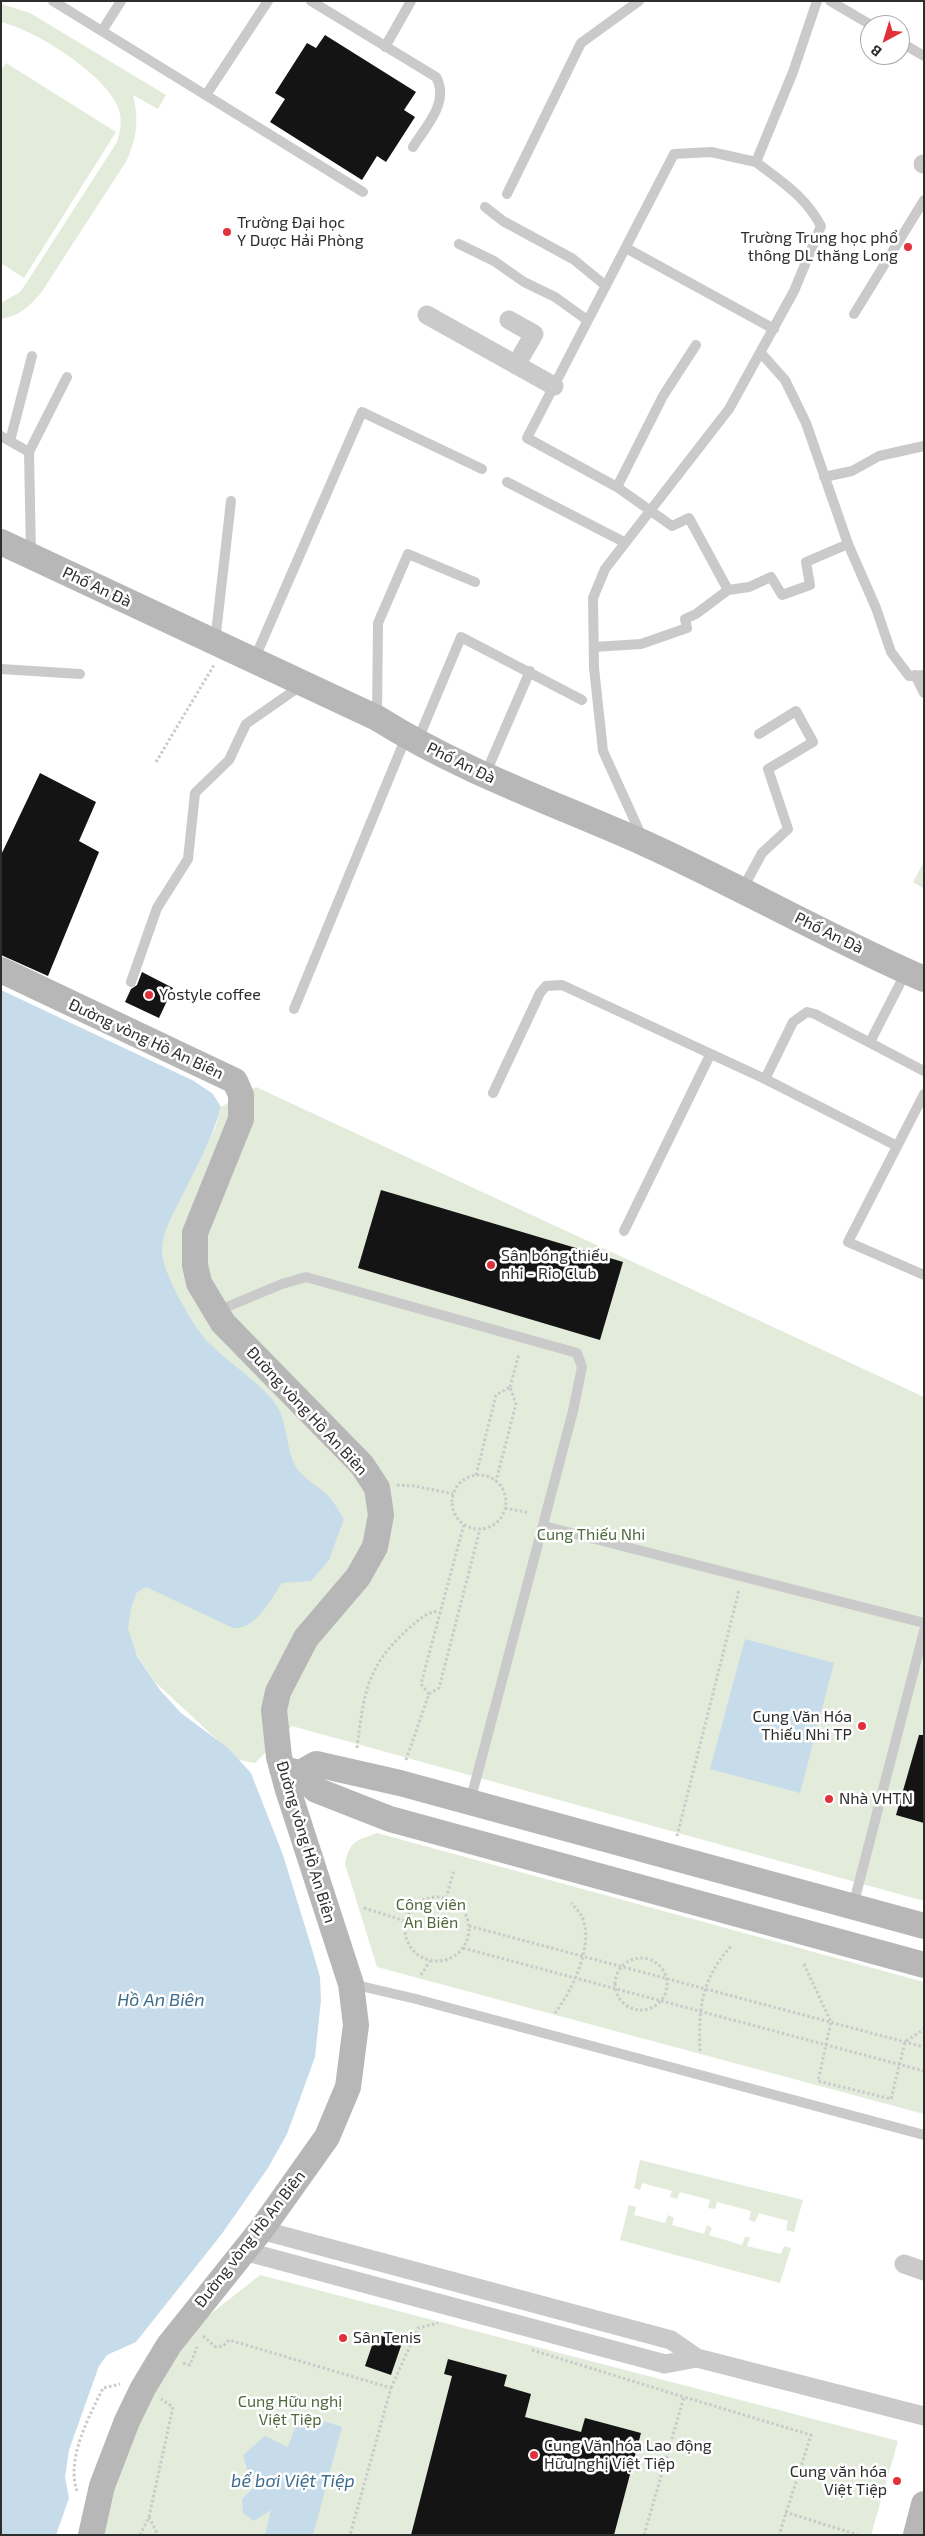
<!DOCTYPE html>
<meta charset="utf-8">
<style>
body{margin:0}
#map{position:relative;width:925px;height:2536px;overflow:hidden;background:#fff;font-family:"Exo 2",sans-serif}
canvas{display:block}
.frame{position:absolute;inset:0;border:2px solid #2d2d2d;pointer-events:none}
.north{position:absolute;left:860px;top:15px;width:50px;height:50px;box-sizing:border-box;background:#fff;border:1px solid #ababab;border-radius:50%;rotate:219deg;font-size:14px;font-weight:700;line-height:20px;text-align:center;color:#2d2d2d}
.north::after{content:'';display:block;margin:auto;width:18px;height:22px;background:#e1323b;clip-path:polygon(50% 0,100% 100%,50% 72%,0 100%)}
</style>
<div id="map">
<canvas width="925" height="2536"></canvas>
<div class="frame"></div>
<div class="north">B</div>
</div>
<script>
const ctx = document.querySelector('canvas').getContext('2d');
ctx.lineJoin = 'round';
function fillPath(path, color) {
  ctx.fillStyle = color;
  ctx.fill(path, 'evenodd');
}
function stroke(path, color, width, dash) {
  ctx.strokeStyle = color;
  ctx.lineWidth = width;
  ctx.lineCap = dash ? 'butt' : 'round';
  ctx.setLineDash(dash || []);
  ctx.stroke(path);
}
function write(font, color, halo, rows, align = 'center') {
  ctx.font = font + ' "Exo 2",sans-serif';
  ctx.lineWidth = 5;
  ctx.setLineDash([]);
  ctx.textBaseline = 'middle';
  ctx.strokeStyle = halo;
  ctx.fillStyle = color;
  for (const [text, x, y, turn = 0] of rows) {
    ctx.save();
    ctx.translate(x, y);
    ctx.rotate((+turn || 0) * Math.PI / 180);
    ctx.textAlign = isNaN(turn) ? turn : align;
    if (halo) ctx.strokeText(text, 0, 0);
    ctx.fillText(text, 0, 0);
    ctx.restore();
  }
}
fillPath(new Path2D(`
 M1 4 30 13 166 95 158 109 133 95C139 120 137 136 127 160L41 293C29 306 20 316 1 319V303L20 292 27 282 117 142C121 129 123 118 117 105 103 73 35 30 1 22Z
 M6 63 116 132 24 278 1 263V71Z
 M924 862V889L913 882Z
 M256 1087 924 1397V1901L292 1726 255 1763 239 1760 155 1682 114 1621 198 1354 154 1251 215 1128 221 1107Z
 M377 1833 924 1982V2114L377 1967 345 1864C350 1840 356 1841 377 1833Z
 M640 2160 803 2200 794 2232 786 2230 788 2221 759 2213 755 2222 749 2220 751 2211 717 2202 715 2209 708 2208 710 2200 680 2192 677 2199 670 2197 672 2191 642 2183 640 2190 634 2188Z
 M629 2205 636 2207 634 2215 665 2223 668 2215 674 2218 672 2225 704 2234 707 2225 712 2228 709 2235 742 2245 745 2237H750L747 2246 781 2254 784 2246 791 2248 780 2283 620 2240Z
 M260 2275 898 2441 871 2535H95L150 2382 188 2332Z`), '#e3ebdb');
fillPath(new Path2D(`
 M1 990 194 1081 213 1094 221 1107C212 1139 196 1168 181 1198 173 1214 162 1232 162 1251 161 1271 195 1330 210 1344 230 1364 257 1380 274 1402 288 1420 285 1443 294 1463 301 1479 319 1485 329 1497 335 1503 339 1512 344 1519L329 1560 311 1581 282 1583C270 1600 256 1630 233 1628L146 1587 137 1592 131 1608 128 1629 137 1656 160 1690 181 1713 228 1748 251 1773 283 1855 312 1949 320 1977 321 2000 315 2057 287 2134 268 2168 221 2235 136 2342 107 2355 99 2366 69 2450 65 2477 69 2498 56 2535H1Z
 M745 1639 834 1663 800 1793 710 1769Z
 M300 2413 342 2427 313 2535H265L271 2510 254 2521 243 2513 242 2499 259 2482 248 2472 243 2455 265 2436 288 2447Z`), '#c7dcea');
fillPath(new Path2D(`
 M325 35 416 92 404 110 415 117 386 162 377 156 362 180 270 122 285 99 275 93 307 43 316 48Z
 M40 773 96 802 79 841 99 852 48 976 1 955V855Z
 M142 972 173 988 159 1018 125 1002 131 989 137 985Z
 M381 1190 623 1262 600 1340 358 1268Z
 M919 1735H924V1823L896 1815Z
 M376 2334 402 2343 391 2375 365 2366Z
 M448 2359 507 2375 504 2386 531 2394 525 2417 581 2432 585 2418 641 2433 614 2535H411L452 2376 444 2374Z`), '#141414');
stroke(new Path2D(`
 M156 762 214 665
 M510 1387 519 1354
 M476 1475 496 1395 510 1387 516 1404 496 1481
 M452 1502a27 27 0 1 1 54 0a27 27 0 1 1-54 0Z
 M397 1485 415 1486 453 1494
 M505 1508 529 1513
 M429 1694 439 1688 480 1529
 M357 1748C364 1693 366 1667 409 1628 419 1620 426 1612 439 1611
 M406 1760 429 1694 421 1684 464 1524
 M677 1836 739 1590
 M405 1929a32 32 0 1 1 64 0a32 32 0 1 1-64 0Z
 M446 1898 454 1870
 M364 1908 405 1921
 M469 1926 924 2047
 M463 1948 924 2071
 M615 1984a26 26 0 1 1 52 0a26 26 0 1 1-52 0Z
 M804 1964 831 2022 818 2081 891 2099 905 2042 924 2029
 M421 1975 430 1961
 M555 2013C572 1991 596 1942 581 1915 579 1911 574 1907 571 1903
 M700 2051C698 2007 702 1978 732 1945
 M203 2336 216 2347 223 2346 229 2340 391 2388 350 2535
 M532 2350 684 2397
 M183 2363 190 2365 197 2347
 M391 2388 418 2328 438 2323
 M77 2491C66 2458 89 2417 103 2388L120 2384
 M785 2512 858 2535
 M149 2517 173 2407 161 2399
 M140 2535 149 2517 158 2535
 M644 2535 684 2397 811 2435 779 2535`), '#cacaca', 3, [2.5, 2.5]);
stroke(new Path2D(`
 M53 1 363 192
 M311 1 436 77C450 102 426 126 413 147
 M830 1 871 25
 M102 31 121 1
 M900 42 924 56
 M385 47 411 1
 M206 95 268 1
 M507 194 581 43 639 1
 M485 207 503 221 573 259 606 286
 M459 244 494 261 524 282 555 297 587 320
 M626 248 774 329
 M854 314 924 200
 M696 345 663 396 617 487 672 526 689 518 728 590
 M761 353 785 380 806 423 848 544
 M1 436 29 452 31 555
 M10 441 32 356
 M29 452 67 377
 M824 477 852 471 879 456 924 446
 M507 482 624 542
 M617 487 527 438 674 154 711 152 756 162 793 72 817 1
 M215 642 231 501
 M594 647 641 644 687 628 685 619 696 614 728 590 749 587 771 577 782 595 810 585 806 562 848 544 876 608 891 652 909 676 924 675
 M254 660 362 412 482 469
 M1 669 80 674
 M915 675 924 693
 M377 717 378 623 408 554 475 582
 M417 742 461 637 582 700
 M485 775 530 671
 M642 837 603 751 594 668 593 598 605 569 729 409 794 291 821 226C805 196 782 182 756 162
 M742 890 762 853 788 829 768 769 813 742 796 711 759 734
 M131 982 157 908 188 859 195 793 229 760 246 724 302 685
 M294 1009 406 737
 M870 1042 906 972
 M765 1079 793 1022 807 1012 815 1014 924 1071
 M493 1093 540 993 546 986 562 985 765 1079 897 1146
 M924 1094 848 1242 924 1275
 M624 1231 710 1055
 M217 1311 282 1284 306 1277 577 1353 582 1367 573 1411 470 1802
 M544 1526 924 1623
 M853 1906 924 1631
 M352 1984 416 1999 924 2135`), '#cacaca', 10);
stroke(new Path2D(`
 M923 164H924
 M427 315 554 386
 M509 320 534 334 516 365
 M261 2230 671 2340 697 2358 924 2416
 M244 2251 665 2364 697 2358
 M904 2264 924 2271`), '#cacaca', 19);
stroke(new Path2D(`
 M1 542 377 718C461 771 554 803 644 843 739 886 829 938 924 979
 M1 970 235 1081 241 1095V1119L195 1233V1265L199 1283 223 1323 362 1465 377 1488 381 1515 375 1547 358 1577 306 1638 278 1692 274 1710 279 1757 288 1790 351 1984 356 2025 348 2087 327 2137 261 2230 169 2345 143 2388 127 2421 102 2486 91 2535
 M282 1769 300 1773 316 1790 390 1819 924 1965
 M300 1773 316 1764 400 1783 924 1926
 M916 2535 924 2504`), '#b7b7b7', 26);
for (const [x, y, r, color] of [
 [227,232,5,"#e1323b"],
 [908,247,5,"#e1323b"],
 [149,995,5,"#e1323b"],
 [491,1265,5,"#e1323b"],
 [862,1726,5,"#e1323b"],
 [829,1799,5,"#e1323b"],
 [343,2338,5,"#e1323b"],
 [534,2455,5,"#e1323b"],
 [897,2481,5,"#e1323b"]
]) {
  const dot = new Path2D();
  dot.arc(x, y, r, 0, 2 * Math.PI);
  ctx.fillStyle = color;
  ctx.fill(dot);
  stroke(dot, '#fff', 2);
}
write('16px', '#2d2d2d', '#fff', [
 ["Trường Đại học",237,223],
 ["Y Dược Hải Phòng",237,241],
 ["Trường Trung học phổ",898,238,"right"],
 ["thông DL thăng Long",898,256,"right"],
 ["Yostyle coffee",159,995],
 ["Sân bóng thiếu",501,1256],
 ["nhi - Rio Club",501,1274],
 ["Cung Văn Hóa",852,1717,"right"],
 ["Thiếu Nhi TP",852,1735,"right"],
 ["Nhà VHTN",839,1799],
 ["Sân Tenis",353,2338],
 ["Cung Văn hóa Lao động",544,2446],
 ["Hữu nghị Việt Tiệp",544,2464],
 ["Cung văn hóa",887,2472,"right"],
 ["Việt Tiệp",887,2490,"right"]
], 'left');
write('16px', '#2d2d2d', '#fff', [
 ["Phố An Đà",97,587,25],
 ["Phố An Đà",461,763,26],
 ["Phố An Đà",829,933,26],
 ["Đường vòng Hồ An Biên",146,1039,25],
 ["Đường vòng Hồ An Biên",307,1411,47],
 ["Đường vòng Hồ An Biên",306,1842,73],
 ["Đường vòng Hồ An Biên",250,2239,-52]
]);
write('16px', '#4f683c', '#fff', [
 ["Cung Thiếu Nhi",591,1535],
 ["Công viên",431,1905],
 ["An Biên",431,1923],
 ["Cung Hữu nghị",290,2402],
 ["Việt Tiệp",290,2420]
]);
write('italic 18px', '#3d6c8d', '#fff', [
 ["Hồ An Biên",161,2000],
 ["bể bơi Việt Tiệp",293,2481]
]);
</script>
